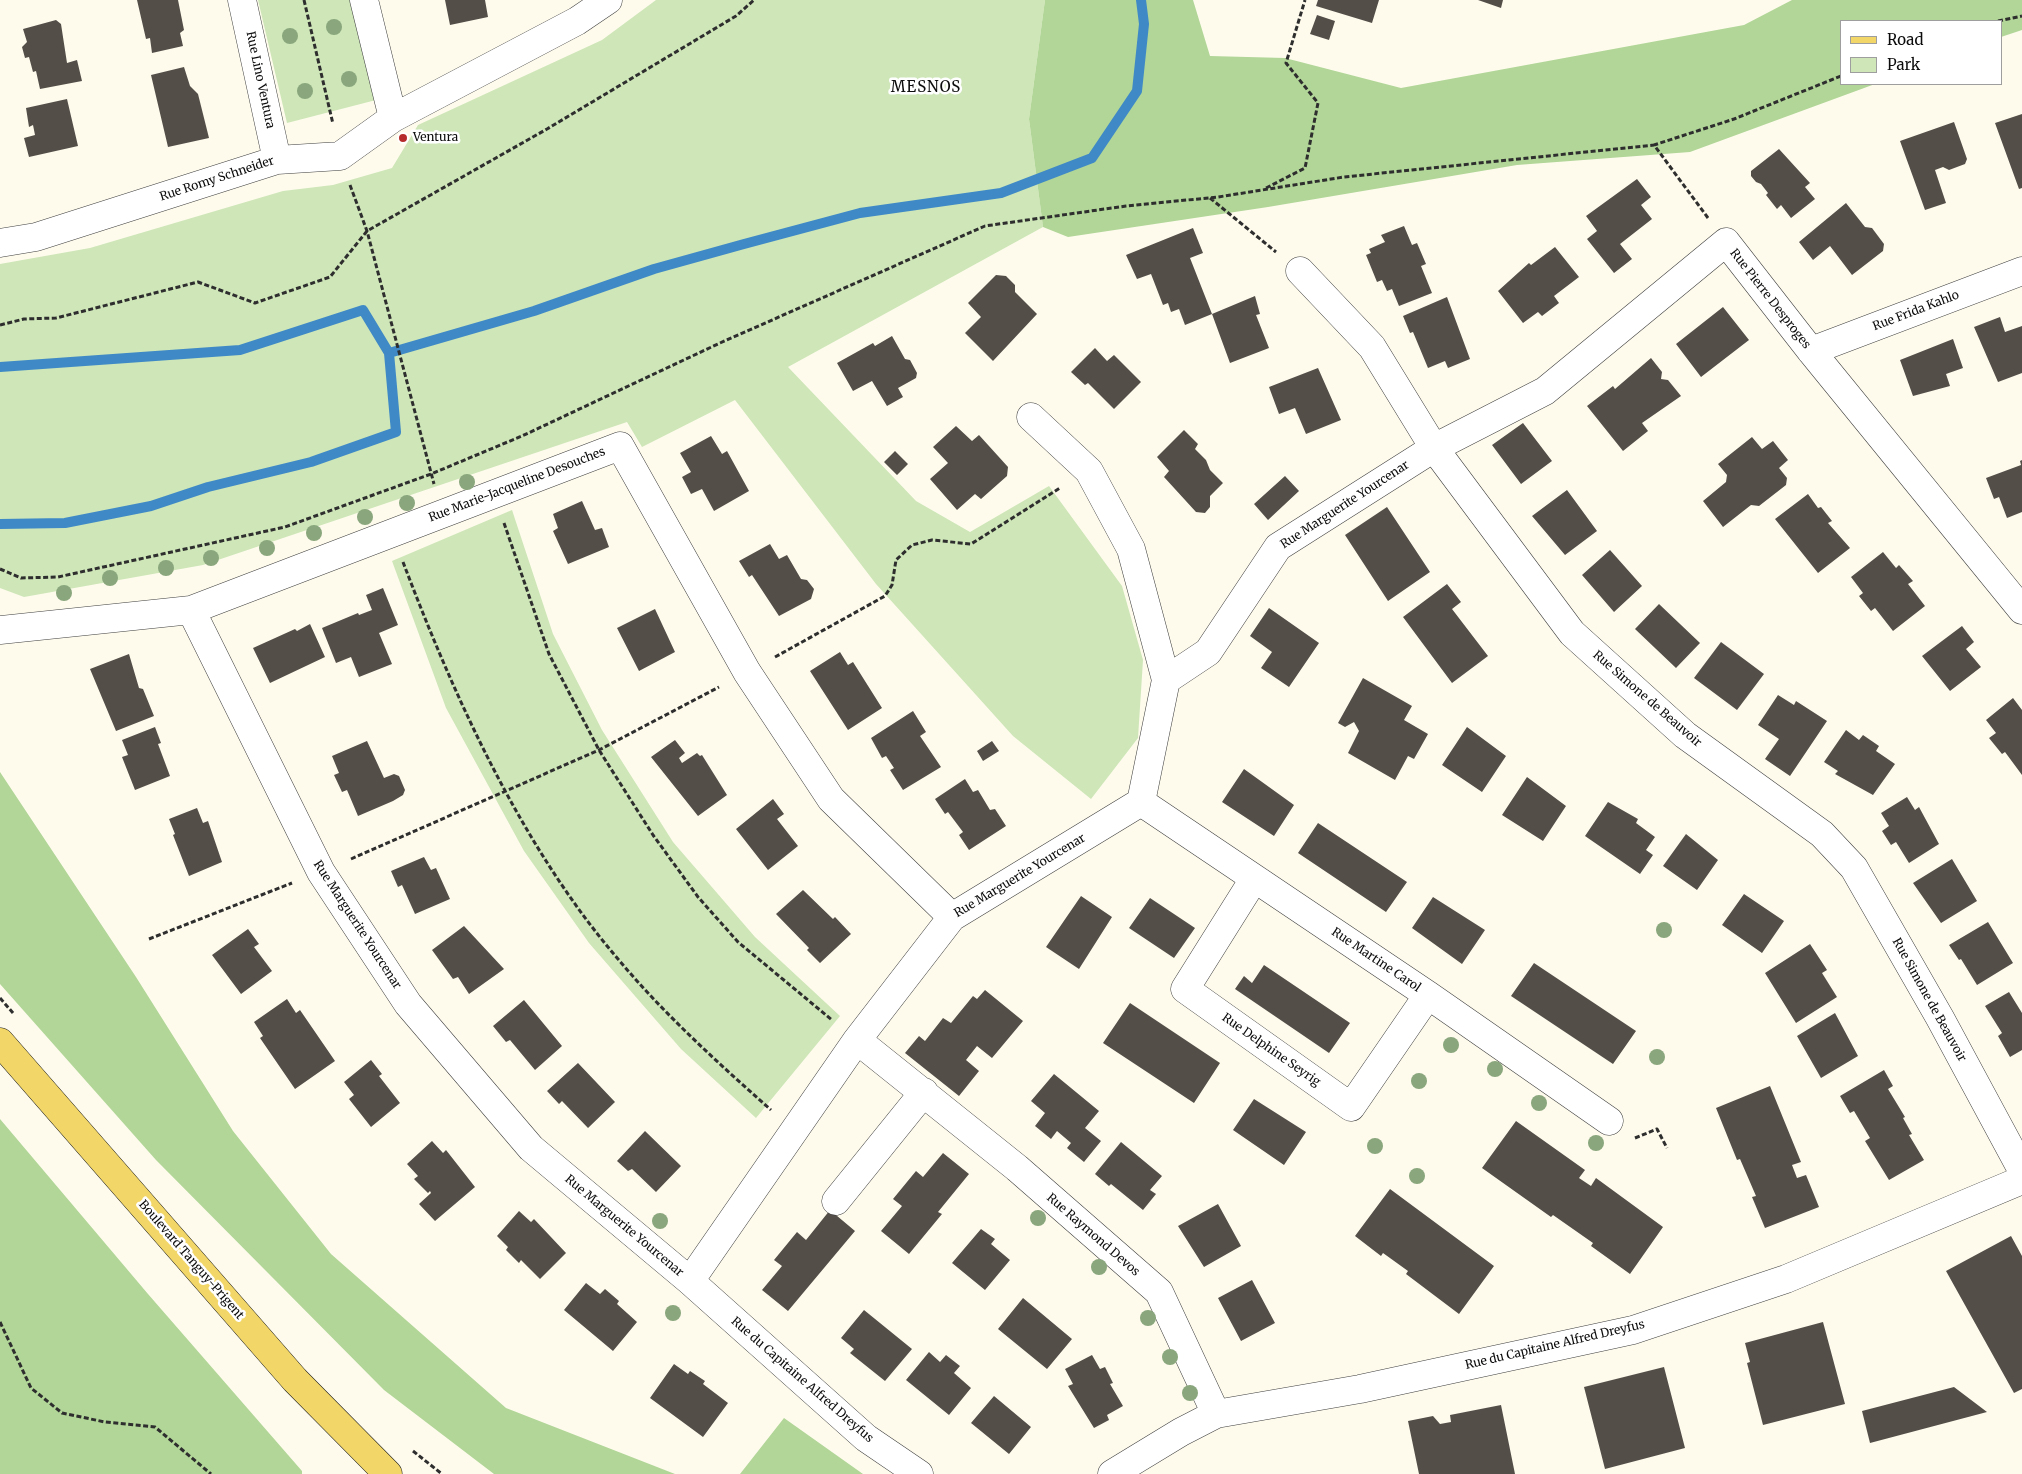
<!DOCTYPE html>
<style>
body{margin:0}
#map{position:relative;width:2022px;height:1474px;overflow:hidden;background:#fefbec;font-family:Merriweather,serif}
canvas{display:block}
.legend{position:absolute;left:1840px;top:20px;width:162px;height:65px;box-sizing:border-box;background:#fff;border:1px solid #9e9e9e;margin:0;padding:6px 9px;list-style:none;font-size:15px;color:#0c0c0c}
.legend li{display:flex;align-items:center;gap:10px;height:25px}
.legend b{width:25px;border:1px solid #9e9e9e}
</style>
<div id="map">
<canvas width="2022" height="1474"></canvas>
<ul class="legend">
<li><b style="height:6px;background:#f2d768"></b>Road</li>
<li><b style="height:14px;background:#cee6b8"></b>Park</li>
</ul>
</div>
<script>
const ctx = document.querySelector('canvas').getContext('2d');
ctx.lineJoin = 'round';
function fillPath(path, color) {
  ctx.fillStyle = color;
  ctx.fill(path, 'evenodd');
}
function stroke(path, color, width, dash) {
  ctx.strokeStyle = color;
  ctx.lineWidth = width;
  ctx.lineCap = dash ? 'butt' : 'round';
  ctx.setLineDash(dash || []);
  ctx.stroke(path);
}
function write(font, color, halo, rows, align = 'center') {
  ctx.font = font + ' Merriweather,serif';
  ctx.lineWidth = 5;
  ctx.setLineDash([]);
  ctx.textBaseline = 'middle';
  ctx.strokeStyle = halo;
  ctx.fillStyle = color;
  for (const [text, x, y, turn = 0] of rows) {
    ctx.save();
    ctx.translate(x, y);
    ctx.rotate((+turn || 0) * Math.PI / 180);
    ctx.textAlign = isNaN(turn) ? turn : align;
    if (halo) ctx.strokeText(text, 0, 0);
    ctx.fillText(text, 0, 0);
    ctx.restore();
  }
}
fillPath(new Path2D(`
 M258 0H352L376 100 287 123Z
 M656 0H1045L1029 119 1043 227 788 367 916 501 970 532 1049 486 1122 586 1143 660 1138 738 1091 799 1013 736 876 584 735 400 642 447 627 422 203 565 24 597 0 588V264L90 248 283 191 333 185 392 168 418 125 602 40Z
 M512 510 553 634 602 730 673 842 755 937 840 1016 756 1118 681 1049 589 943 524 851 446 708 392 561Z`), '#cee6b8');
fillPath(new Path2D(`
 M1045 0H1193L1210 56 1285 58 1401 88 1744 25 1792 0H2022V30L2001 37V21H1841V84H1875L1690 152 1517 165 1268 207 1068 237 1043 227 1029 119Z
 M0 772 136 977 233 1131 331 1254 506 1408 675 1474H494L384 1390 156 1160 0 984Z
 M0 1119 148 1294 302 1471V1474H0Z
 M784 1418 863 1474H740Z`), '#b1d698');
stroke(new Path2D(`
 M389 353 534 311 654 269 744 244 860 213 1001 193 1092 158 1137 91 1144 24 1141 0
 M0 367 240 350 363 310 389 353 396 432 311 462 208 487 151 506 65 523 0 524`), '#3e89c6', 10);
fillPath(new Path2D(`
 M137 0H178L184 30 180 33 183 46 152 53 150 38 146 39Z
 M445 0H485L488 17 450 25Z
 M1318 0H1379L1372 23 1316 6Z
 M1478 0H1503L1501 8Z
 M1317 15 1335 21 1329 40 1310 34Z
 M56 20 61 24 67 63 77 60 82 81 40 89 36 71 33 72 29 57 25 58 22 47 27 42 23 29Z
 M184 67 190 86 198 94 209 138 168 147 151 75Z
 M67 99 78 146 29 157 24 138 35 135 33 125 29 127 26 108Z
 M2022 114V188L2019 189 1995 123Z
 M1954 122 1967 159 1965 164 1949 170 1943 167 1935 170 1946 203 1925 210 1900 141Z
 M1779 149 1810 183 1805 187 1815 199 1791 218 1781 205 1777 209 1766 195 1768 193 1761 184 1756 182 1751 176V171Z
 M1637 179 1651 197 1641 205 1652 219 1620 244 1632 259 1614 273 1587 239 1597 231 1586 216Z
 M1846 203 1865 227 1872 228 1884 244 1883 251 1852 275 1830 246 1813 260 1799 242Z
 M1404 226 1412 245 1417 243 1426 264 1421 266 1432 293 1399 306 1392 289 1387 291 1382 280 1377 282 1366 255 1371 253 1369 249 1385 242 1381 235Z
 M1193 228 1203 253 1190 258 1212 314 1185 325 1179 309 1171 312 1168 303 1163 305 1151 274 1137 279 1126 255Z
 M1555 247 1579 277 1554 296 1559 303 1542 316 1538 312 1523 323 1498 291 1529 263 1531 265Z
 M996 275 1006 276 1015 285V292L1037 314 993 361 965 333 981 317 968 303Z
 M1255 296 1260 314 1256 315 1269 348 1230 363 1212 314Z
 M1447 297 1470 359 1448 368 1445 361 1428 368 1413 332 1410 333 1403 316Z
 M1723 307 1749 340 1701 377 1676 344Z
 M2000 317 2005 332 2022 326V373L1998 382 1974 327Z
 M892 336 905 359 910 360 917 373 916 378 898 388 903 397 887 406 872 381 853 391 837 363 873 343 875 346Z
 M1953 339 1963 368 1946 374 1950 386 1913 396 1900 360Z
 M1095 348 1107 361 1114 355 1141 382 1114 409 1088 383 1085 385 1071 372Z
 M1651 358 1662 372 1661 379 1668 380 1681 396 1642 423 1648 431 1623 451 1587 406 1613 386 1615 389Z
 M1318 368 1341 420 1306 434 1295 408 1279 414 1269 387Z
 M1523 423 1552 461 1521 484 1492 445Z
 M956 426 972 441 979 435 1008 467 1007 476 981 499 975 494 957 510 930 479 948 463 933 447Z
 M1184 430 1198 444 1195 449 1206 460 1210 470 1223 483 1210 496V507L1205 513 1196 512 1164 477 1169 471 1157 457Z
 M711 436 722 454 727 451 749 491 714 511 702 489 691 494 682 477 691 472 680 453Z
 M1752 437 1762 449 1773 441 1788 460 1779 468 1787 478 1786 485 1759 506 1751 505 1723 527 1703 501 1726 482 1727 475 1718 464Z
 M895 451 908 464 897 475 884 462Z
 M2022 460V512L2007 518 1999 497 1994 499 1986 478 2021 465 2020 461Z
 M1285 476 1299 491 1268 520 1254 504Z
 M1567 490 1597 531 1565 555 1532 516Z
 M1808 494 1818 508 1821 507 1832 521 1828 523 1850 548 1818 573 1775 519Z
 M582 501 595 530 602 528 609 547 568 564 553 531 558 528 553 514Z
 M1387 507 1430 572 1388 601 1345 535Z
 M770 544 779 559 787 555 801 579 807 580 814 589 811 599 779 616 752 575 749 577 739 561Z
 M1610 550 1642 586 1614 612 1582 575Z
 M1883 552 1896 568 1899 565 1913 581 1908 584 1925 606 1893 631 1875 608 1871 611 1859 596 1863 593 1851 577Z
 M1447 584 1461 602 1452 609 1488 656 1452 683 1403 617Z
 M383 588 398 625 379 633 392 664 359 677 351 657 336 663 322 628 358 613 359 615 372 610 366 595Z
 M1659 604 1700 643 1676 668 1635 629Z
 M1269 608 1319 643 1289 687 1261 668 1272 652 1250 636Z
 M655 609 675 652 639 671 617 628Z
 M310 624 325 657 270 683 253 648 295 629 297 631Z
 M1962 626 1974 642 1966 649 1981 667 1950 691 1922 656Z
 M1721 642 1764 674 1737 710 1694 678Z
 M840 652 848 665 853 662 882 708 848 730 810 671Z
 M129 654 139 688 143 689 154 716 116 731 90 669Z
 M1363 678 1412 706 1404 720 1428 734 1414 759 1408 756 1395 780 1348 753 1359 731 1354 722 1345 727 1338 723Z
 M1778 695 1794 705 1796 701 1827 721 1790 776 1765 759 1779 739 1758 725Z
 M2013 698 2022 710V775L2005 752 2002 754 1989 738 1996 733 1986 720Z
 M913 711 926 732 920 736 941 767 903 790 890 770 894 768 886 756 882 758 871 738Z
 M155 727 161 743 158 744 170 776 135 790 122 757 128 755 122 740Z
 M1467 727 1506 756 1482 792 1442 765Z
 M1846 730 1859 740 1863 735 1879 746 1876 751 1895 764 1873 795 1835 774 1838 771 1824 762Z
 M675 740 685 753 679 758 682 763 697 753 700 756 702 755 727 795 698 816 651 757Z
 M367 741 384 778 394 774 399 776 405 790 403 795 393 801 358 816 347 790 342 792 334 775 339 773 332 756Z
 M992 741 999 751 983 761 977 751Z
 M1244 769 1294 805 1274 836 1222 802Z
 M1527 777 1566 806 1543 841 1502 815Z
 M965 779 973 792 978 790 990 810 995 809 1006 826 969 850 959 835 963 832 948 812 945 814 935 799Z
 M1907 797 1915 810 1919 807 1939 844 1909 863 1896 842 1891 845 1882 831 1889 826 1881 813Z
 M773 799 784 814 777 819 798 846 768 870 736 829Z
 M1608 802 1638 819 1636 823 1655 837 1646 850 1653 855 1640 874 1585 836Z
 M197 808 203 823 208 821 222 862 189 876 173 835 175 834 169 819Z
 M1318 823 1407 882 1386 912 1298 853Z
 M1686 834 1718 860 1697 890 1663 866Z
 M424 857 431 870 436 868 450 899 415 914 402 885 398 887 391 871Z
 M1952 859 1977 901 1941 923 1913 883Z
 M803 890 833 919 835 917 851 934 820 963 807 950 809 948 776 914Z
 M1744 894 1784 921 1762 953 1722 925Z
 M1081 896 1112 917 1079 969 1046 947Z
 M1433 897 1485 930 1462 964 1412 928Z
 M1150 898 1195 928 1174 958 1129 928Z
 M1988 922 2013 963 1977 985 1961 959 1959 960 1949 945Z
 M464 926 504 969 469 994 458 977 453 979 432 950Z
 M248 929 259 944 254 947 272 971 241 994 212 955Z
 M1810 944 1827 970 1822 973 1837 997 1796 1023 1765 973Z
 M1534 963 1636 1031 1613 1064 1511 996Z
 M1264 965 1350 1023 1329 1053 1235 989 1244 976 1252 983Z
 M985 990 1023 1021 992 1058 977 1046 966 1060 979 1071 959 1096 905 1053 919 1036 925 1041 943 1018 951 1023 973 996 977 999Z
 M2009 992 2022 1013V1050L2010 1057 1998 1036 2002 1033 1985 1006Z
 M287 999 296 1013 300 1010 335 1061 295 1089 260 1038 263 1036 254 1022Z
 M524 1000 562 1046 535 1070 510 1040 506 1042 493 1026Z
 M1130 1003 1220 1063 1194 1103 1103 1043Z
 M1835 1013 1858 1056 1821 1078 1797 1036Z
 M371 1060 382 1074 379 1076 400 1103 371 1127 349 1099 354 1095 344 1082Z
 M578 1063 615 1102 588 1128 562 1101 559 1104 547 1091Z
 M1884 1070 1893 1086 1888 1089 1905 1117 1903 1118 1912 1134 1909 1135 1924 1160 1889 1180 1865 1141 1870 1138 1854 1111 1850 1113 1840 1096Z
 M1054 1074 1099 1111 1085 1128 1101 1141 1084 1162 1067 1148 1071 1143 1057 1131 1051 1139 1035 1126 1045 1113 1031 1101Z
 M1770 1086 1801 1162 1792 1165 1797 1178 1806 1175 1819 1207 1765 1228 1752 1197 1756 1196 1740 1159 1737 1160 1716 1108Z
 M1254 1099 1306 1132 1284 1165 1233 1130Z
 M1516 1121 1585 1170 1579 1178 1591 1186 1596 1178 1663 1227 1630 1274 1591 1246 1593 1243 1553 1215 1551 1217 1482 1168Z
 M645 1131 681 1166 656 1192 632 1169 628 1171 617 1161Z
 M432 1141 443 1153 446 1150 475 1187 435 1221 419 1204 431 1193 430 1191 428 1193 414 1179 418 1176 407 1164Z
 M1121 1142 1162 1176 1150 1190 1156 1194 1143 1210 1111 1184 1109 1186 1095 1174Z
 M943 1153 969 1174 938 1212 942 1214 909 1254 881 1231 902 1206 893 1199 916 1171 923 1177Z
 M1390 1189 1494 1266 1459 1314 1406 1274 1408 1271 1383 1253 1381 1256 1355 1236Z
 M1218 1204 1241 1246 1204 1267 1178 1226Z
 M830 1210 855 1231 788 1311 762 1290 782 1266 774 1260 797 1232 806 1240Z
 M519 1211 531 1222 534 1219 566 1253 540 1279 521 1260 519 1263 506 1250 508 1247 497 1236Z
 M981 1229 995 1239 991 1244 1010 1260 985 1290 952 1263Z
 M2011 1236 2022 1256V1389L2014 1393 1946 1271Z
 M1252 1280 1275 1323 1241 1341 1218 1298Z
 M586 1283 600 1294 605 1289 619 1301 617 1304 637 1322 613 1351 564 1310Z
 M1023 1298 1072 1339 1047 1369 998 1329Z
 M864 1310 912 1349 885 1381 850 1353 854 1349 841 1338Z
 M1823 1322 1845 1404 1763 1425 1747 1363 1750 1362 1745 1343Z
 M929 1352 940 1362 946 1355 960 1366 954 1373 971 1388 949 1415 906 1380Z
 M1092 1355 1100 1369 1105 1367 1113 1383 1110 1384 1123 1406 1107 1415 1109 1420 1094 1428 1068 1386 1073 1384 1065 1369Z
 M674 1364 688 1374 690 1371 705 1381 703 1384 728 1403 703 1437 650 1398Z
 M1664 1367 1685 1448 1605 1469 1584 1387Z
 M1954 1387 1987 1412 1870 1443 1862 1411Z
 M994 1396 1031 1427 1009 1454 971 1423Z
 M1501 1405 1515 1474H1419L1408 1421 1433 1416 1440 1424 1451 1422 1450 1415Z`), '#544e49');
const minor = new Path2D(`
 M242 0 277 160
 M364 0 393 118
 M0 243 36 237 277 160 340 156 393 118 577 21 608 0
 M1300 271 1372 347 1434 448 1572 633 1685 735 1822 834 1854 868 1940 1018 2022 1170
 M1811 351 2022 271
 M1031 417 1089 471 1131 549 1166 680
 M191 610 321 872 408 1004 531 1148 690 1281 857 1040 952 917 1141 802 1166 680 1208 652 1278 547 1434 448 1545 391 1726 242 1811 351 2022 610
 M0 630 191 610 620 446 747 672 831 799 952 917
 M1141 802 1428 995 1609 1121
 M1254 879 1185 989 1351 1107 1428 995
 M857 1040 1017 1168 1159 1292 1216 1414
 M836 1201 924 1092
 M690 1281 866 1438 919 1474
 M1112 1474 1181 1432 1216 1414 1360 1389 1633 1330 1786 1279 2022 1180`);
const primary = new Path2D(`
 M0 1042 295 1380 388 1474`);
stroke(minor, '#3f3f3f', 29);
stroke(primary, '#1d1d1d', 29);
stroke(new Path2D(`
 M304 0 333 124
 M1998 21 2022 16
 M350 185 367 231 434 484
 M1266 188 1305 168 1318 103 1286 63 1305 0
 M1210 198 1276 252
 M1708 218 1654 145 1734 119 1841 76
 M0 325 24 319 56 318 198 282 255 303 330 277 367 231 547 129 736 16 754 0
 M504 523 549 654 599 750 653 835 698 897 738 942 832 1020
 M403 562C455 699 522 847 618 959 664 1014 717 1062 771 1110
 M0 569 21 578 58 577 285 527 431 474 522 436 720 343 985 226 1126 206 1218 197 1344 177 1654 145
 M775 657 885 596 892 585 896 560 912 545 932 540 971 544 1060 488
 M351 859 599 750 719 687
 M149 939 292 883
 M0 998 13 1013
 M1635 1138 1657 1129 1667 1148
 M0 1322 31 1388 62 1413 105 1422 155 1427 211 1474
 M413 1451 442 1474`), '#2e2e2e', 3, [5, 2.5]);
stroke(minor, '#fff', 28);
stroke(primary, '#f2d768', 28);
ctx.fillStyle = '#89a67c';
for (const [x, y] of [
 [334,27],
 [290,36],
 [349,79],
 [305,91],
 [467,482],
 [407,503],
 [365,517],
 [314,533],
 [267,548],
 [211,558],
 [166,568],
 [110,578],
 [64,593],
 [1664,930],
 [1451,1045],
 [1657,1057],
 [1495,1069],
 [1419,1081],
 [1539,1103],
 [1596,1143],
 [1375,1146],
 [1417,1176],
 [1038,1218],
 [660,1221],
 [1099,1267],
 [673,1313],
 [1148,1318],
 [1170,1357],
 [1190,1393]
]) {
  ctx.beginPath();
  ctx.arc(x, y, 8, 0, 2 * Math.PI);
  ctx.fill();
}
for (const [x, y, r, color] of [
 [403,138,5,"#b52b2b"]
]) {
  const dot = new Path2D();
  dot.arc(x, y, r, 0, 2 * Math.PI);
  ctx.fillStyle = color;
  ctx.fill(dot);
  stroke(dot, '#fff', 2);
}
write('12px', '#0c0c0c', '#fff', [
 ["Rue Lino Ventura",260,80,78],
 ["Rue Romy Schneider",217,179,-18],
 ["Rue Pierre Desproges",1770,299,52],
 ["Rue Frida Kahlo",1916,311,-21],
 ["Rue Marie-Jacqueline Desouches",517,485,-21],
 ["Rue Marguerite Yourcenar",1345,505,-33],
 ["Rue Simone de Beauvoir",1647,699,41],
 ["Rue Marguerite Yourcenar",1020,876,-31],
 ["Rue Marguerite Yourcenar",357,925,57],
 ["Rue Martine Carol",1376,960,34],
 ["Rue Simone de Beauvoir",1929,1000,61],
 ["Rue Delphine Seyrig",1271,1050,35],
 ["Rue Marguerite Yourcenar",624,1226,40],
 ["Rue Raymond Devos",1093,1235,41],
 ["Boulevard Tanguy-Prigent",191,1260,49],
 ["Rue du Capitaine Alfred Dreyfus",1555,1345,-13],
 ["Rue du Capitaine Alfred Dreyfus",802,1380,41]
]);
write('12px', '#0c0c0c', '#fff', [
 ["Ventura",413,138]
], 'left');
ctx.letterSpacing = '1px';
write('15px', '#0c0c0c', '#fff', [
 ["MESNOS",926,88]
]);
ctx.letterSpacing = '0px';
</script>
